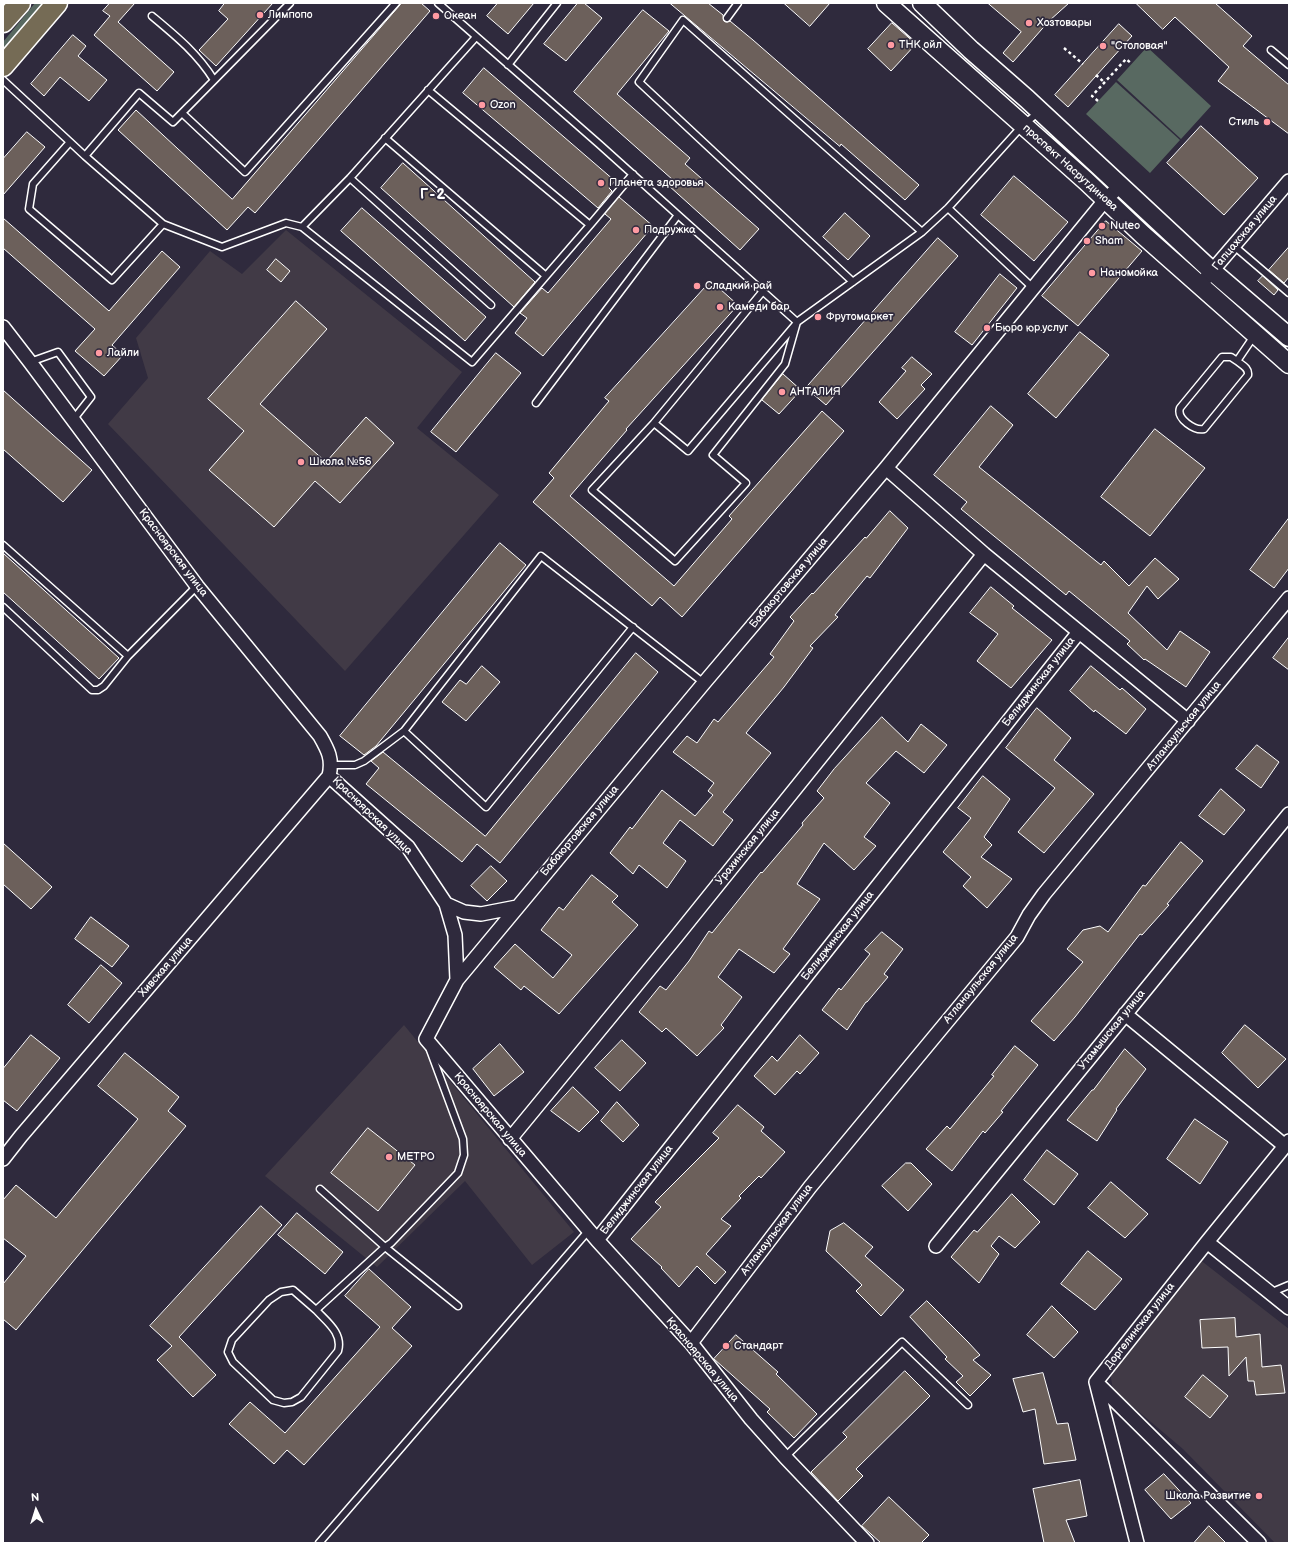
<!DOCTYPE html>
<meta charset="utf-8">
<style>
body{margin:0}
#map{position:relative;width:1292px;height:1546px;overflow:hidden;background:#2f2a3d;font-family:"Balsamiq Sans",sans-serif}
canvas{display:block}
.frame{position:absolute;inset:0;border:4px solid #fff;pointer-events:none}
.north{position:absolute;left:16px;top:1490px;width:40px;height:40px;-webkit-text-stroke:3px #2f2a3d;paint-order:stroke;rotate:356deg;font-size:11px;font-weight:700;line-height:16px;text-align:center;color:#fff}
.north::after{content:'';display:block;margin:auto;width:14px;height:18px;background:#fff;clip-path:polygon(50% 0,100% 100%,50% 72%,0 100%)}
</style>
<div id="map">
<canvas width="1292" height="1546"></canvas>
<div class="frame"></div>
<div class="north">N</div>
</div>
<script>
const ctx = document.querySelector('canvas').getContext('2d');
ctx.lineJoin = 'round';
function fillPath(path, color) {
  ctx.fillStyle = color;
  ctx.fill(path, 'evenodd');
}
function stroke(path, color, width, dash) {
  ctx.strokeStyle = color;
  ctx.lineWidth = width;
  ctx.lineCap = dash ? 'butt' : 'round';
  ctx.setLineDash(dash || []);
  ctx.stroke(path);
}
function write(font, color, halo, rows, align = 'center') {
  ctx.font = font + ' "Balsamiq Sans",sans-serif';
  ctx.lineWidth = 3.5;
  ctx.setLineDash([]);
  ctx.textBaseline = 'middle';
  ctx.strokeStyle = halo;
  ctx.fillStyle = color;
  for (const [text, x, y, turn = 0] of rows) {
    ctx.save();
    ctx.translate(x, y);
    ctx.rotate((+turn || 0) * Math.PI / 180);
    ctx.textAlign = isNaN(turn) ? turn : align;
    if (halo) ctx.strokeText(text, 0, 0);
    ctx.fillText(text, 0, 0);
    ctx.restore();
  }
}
fillPath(new Path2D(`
 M286 230 462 372 417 428 499 495 345 671 108 424 148 378 136 338 210 251 242 274Z
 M404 1025 574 1232 532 1265 465 1181 377 1267 265 1176Z
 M1199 1259 1289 1329V1543H1275L1183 1449 1113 1390 1110 1372Z`), '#413a46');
fillPath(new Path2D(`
 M35 3H44L3 52V42Z
 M1147 47 1211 106 1181 139 1117 80Z
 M1116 82 1180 140 1150 173 1086 114Z`), '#586961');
const building = new Path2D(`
 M110 3H135L118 22 174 72 157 91 94 35 110 16 103 11Z
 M225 3H273L216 66 199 50 228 19 219 11Z
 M402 3H421L430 11 255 213 248 207 227 230 118 130 136 110 232 199Z
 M498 3H534L508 34 487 16Z
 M578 3H584L602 18 566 61 544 44Z
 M670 3H708L723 15 724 21 727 22 730 21 753 40 919 185 905 200 841 144 840 146Z
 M784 3H830L810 26Z
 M988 3H1069L1049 21 1013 62 1003 53 1021 32Z
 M1136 3H1215L1252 36 1243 46 1289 85V134L1218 81 1229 67 1175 17 1163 29Z
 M643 10 669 31 617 94 690 158 685 164 759 229 740 250 668 185 673 180 574 92Z
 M892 23 916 44 891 71 868 49Z
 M1119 24 1132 36 1068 107 1055 95Z
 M73 35 86 46 78 56 107 80 89 101 60 77 44 96 31 84Z
 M484 68 615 181 609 188 612 191 598 208 463 93Z
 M1201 126 1258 178 1224 215 1167 163Z
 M27 132 45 147 3 195V159Z
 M403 163 535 282 514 307 381 188Z
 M1014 176 1068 222 1034 261 981 215Z
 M619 197 653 226 543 356 515 333 527 318 520 313 542 288 548 293 611 219 605 214Z
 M362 208 486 317 465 341 341 231Z
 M845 213 870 236 848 260 823 237Z
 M3 218 109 311 162 251 180 267 112 345 123 355 104 376 75 351 95 329 3 248Z
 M1106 221 1142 251 1078 326 1042 296Z
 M938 238 958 256 826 405 806 388Z
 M1289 247V277L1284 283 1269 270Z
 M276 259 290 271 281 282 267 270Z
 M1000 274 1017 288 972 345 955 332Z
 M1263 276 1278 290 1274 295 1258 281Z
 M711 281 738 305 626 429 627 430 570 496 674 586 732 519 729 516 822 411 844 431 682 617 660 597 652 606 533 502 554 478 549 473 609 401 605 398Z
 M296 301 327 329 260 404 326 462 366 417 394 443 340 503 315 481 274 527 209 470 244 431 208 399Z
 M1080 332 1109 355 1056 418 1028 394Z
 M496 353 521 373 456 452 431 432Z
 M912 357 932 374 921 385 925 389 897 419 879 402 906 371 902 368Z
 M783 374 801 390 779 414 762 400Z
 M3 390 92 470 63 502 3 449Z
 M991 406 1013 425 979 467 1101 565 1104 561 1129 586 1155 558 1179 579 1158 599 1147 586 1128 613 1167 650 1180 631 1210 652 1186 687 1145 659 1144 660 1127 644 1130 641 1069 591 1066 595 961 509 967 502 934 475Z
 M1155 429 1205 468 1150 536 1101 497Z
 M890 511 908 528 870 578 867 576 835 615 838 617 810 646 813 648 784 687 746 733 771 753 723 812 733 820 713 846 680 820 663 843 686 861 667 888 639 865 633 874 610 853 630 827 632 829 662 790 695 816 713 795 708 791 714 783 673 752 687 736 697 743 714 719 718 722 774 657 770 654 794 621 790 617 812 593 813 594 865 537 866 538Z
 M1289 518V568L1274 588 1250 570Z
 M500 543 526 565 376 746 364 755 340 736Z
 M3 553 119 658 99 679 3 592Z
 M991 587 1014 606 1012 608 1052 640 1011 688 977 661 998 634 970 613Z
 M1289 637V670L1273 658Z
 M636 653 658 672 500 863 477 844 462 862 366 784 379 768 371 761 383 752 485 836Z
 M482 666 500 682 466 721 442 702 460 680 466 684Z
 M1091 666 1120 690 1122 688 1146 709 1126 734 1095 710 1094 712 1070 691Z
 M1037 708 1071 738 1054 760 1094 794 1044 853 1018 832 1055 788 1006 748Z
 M882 717 908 742 921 724 947 745 924 773 896 751 866 783 890 803 864 837 876 846 854 870 824 843 797 884 820 899 783 949 790 954 774 973 739 949 718 977 742 997 721 1025 724 1028 697 1056 666 1028 662 1032 639 1012 660 986 666 990 689 961 709 931 712 933 761 872 762 873 803 825 802 823 824 798 817 791 834 769Z
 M1257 745 1279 762 1261 788 1236 769Z
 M983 776 1010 799 984 837 992 845 981 857 1012 879 987 908 963 886 971 877 943 852 971 818 958 808Z
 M1221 789 1245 810 1224 835 1199 816Z
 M1181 842 1203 861 1167 904 1169 905 1142 935 1140 934 1075 1017 1054 1041 1031 1021 1083 962 1067 949 1083 930 1100 926 1108 932 1143 885 1145 886Z
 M3 843 52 887 31 909 3 884Z
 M491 866 507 881 487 901 471 886Z
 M592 875 618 896 612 902 638 925 559 1014 524 986 521 990 494 967 515 944 553 978 572 955 541 930 559 907 563 910Z
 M91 917 129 946 112 967 75 939Z
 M882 932 903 949 884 974 888 977 867 1002H866L847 1030 822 1010 839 988 841 990 870 954 865 950Z
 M101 965 122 983 89 1023 68 1005Z
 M1245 1025 1286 1059 1258 1088 1222 1053Z
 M31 1035 60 1058 17 1111 3 1100V1069Z
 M800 1035 819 1053 800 1074 797 1071 775 1095 754 1076 772 1056 777 1061Z
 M622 1040 646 1063 620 1091 595 1068Z
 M500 1044 524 1072 494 1096 473 1069Z
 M1015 1046 1038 1065 1001 1111 1003 1112 985 1133 983 1131 952 1171 926 1149 947 1126 950 1129 994 1076 992 1075Z
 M1125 1049 1146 1069 1116 1109 1117 1110 1097 1141 1067 1120 1092 1090H1093Z
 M125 1053 179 1097 168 1111 186 1126 16 1330 3 1319V1284L26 1256 3 1238V1200L16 1185 56 1218 138 1119 98 1086Z
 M573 1087 599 1112 579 1132 551 1111Z
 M617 1102 639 1125 623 1142 601 1121Z
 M738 1105 764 1127 761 1131 785 1152 761 1178 759 1176 739 1196 741 1198 721 1219 731 1226 706 1254 726 1272 715 1284 697 1266 679 1287 661 1268 662 1267 631 1239 661 1207 655 1202 719 1138 713 1133Z
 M1195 1119 1228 1142 1200 1184 1167 1159Z
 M368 1128 415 1165 378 1211 331 1173Z
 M1047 1150 1078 1174 1054 1205 1024 1180Z
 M906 1163H911L932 1184 908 1211 882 1186Z
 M1111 1182 1148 1214 1125 1238 1088 1208Z
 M1012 1194 1040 1222 1015 1248 999 1236 991 1246 999 1254 979 1283 951 1257 974 1230 977 1232Z
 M261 1206 282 1225 179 1337 216 1375 193 1397 157 1360 172 1346 150 1326Z
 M297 1213 343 1252 325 1274 278 1235Z
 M844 1223 873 1247 865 1256 904 1290 881 1316 856 1291 862 1285 826 1251 830 1231Z
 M1088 1251 1122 1279 1095 1310 1061 1284Z
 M369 1269 411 1307 392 1328 412 1346 304 1465 287 1450 274 1464 229 1424 250 1402 285 1433 380 1327 345 1296Z
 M927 1301 968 1342 980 1355 973 1360 991 1375 970 1396 956 1382 963 1376 945 1359 947 1357 910 1317Z
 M1052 1306 1078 1332 1054 1358 1027 1335Z
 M1235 1318 1236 1337 1260 1334 1262 1367 1281 1365 1285 1393 1256 1395 1254 1381H1248L1246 1357 1229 1376 1228 1347 1202 1348 1200 1320Z
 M736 1335 778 1372 776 1374 817 1414 794 1438 767 1412 770 1409 714 1359Z
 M905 1371 930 1396 856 1469 863 1476 838 1501 811 1472 847 1437 843 1433Z
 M1043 1373 1057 1424 1068 1423 1076 1460 1044 1464 1035 1409 1023 1412 1013 1379Z
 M1203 1375 1228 1396 1210 1418 1185 1397Z
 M1164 1474 1191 1503 1171 1519 1145 1490Z
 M1080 1480 1087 1516 1066 1520 1075 1543H1044L1033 1489Z
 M889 1497 929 1535 921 1543H881L862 1526Z
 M1209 1526 1226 1543H1194Z`);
fillPath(building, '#6c605b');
stroke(building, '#fff', 1);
const lane = new Path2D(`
 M438 3 599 144 797 322 922 232 948 208 1023 125 1039 112
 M152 16C176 36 197 53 214 80
 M727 18 738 3
 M1271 50 1289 65
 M508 65 557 3
 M3 80 70 142 33 184 29 209 112 280 163 224 222 247 286 223 302 227 472 362 546 276
 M182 113 245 172 396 3
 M385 138 546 276 590 225 428 90
 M70 142 85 156 163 224
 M85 156 139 93 173 122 290 3
 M350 178 491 305
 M948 208 1033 288
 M590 225 633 174
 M302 227 350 178 476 37
 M1234 246 1289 293
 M853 282 639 82 683 20 922 232
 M763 291 654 423 688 451 796 324
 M1237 361C1242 365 1249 368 1248 375L1204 429C1195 431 1176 419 1180 408L1222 357H1231L1237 361 1254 336
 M30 362 58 352 91 397 73 420
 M536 403 678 215
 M654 423 592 490 675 561 746 483 713 455 785 364 797 322
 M3 545 128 656
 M3 607 92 690H98L104 686 128 656 197 586
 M633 627 486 807 404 731 541 556 704 683
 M332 765H355L364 761 404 731
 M320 1189 385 1247 458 1306
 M1270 1293 1289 1285
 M316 1310C327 1322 343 1333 338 1351L301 1397 292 1402 284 1403 273 1400 233 1362 228 1352 232 1340 269 1300 281 1292 293 1290 316 1310 385 1247 391 1243 458 1173 464 1155 463 1139 430 1050
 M785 1457 902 1342 968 1405
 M319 1543 589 1230`);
const street = new Path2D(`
 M1200 285 1289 181
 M3 327 30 362 197 586 320 736C328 750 333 759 329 776L408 847 446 904 455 935 457 980 426 1039 597 1240 691 1343 751 1419 785 1457 867 1543
 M886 468 984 554 1188 721
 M446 904 464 912 481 914 517 907
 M457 980 704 683 886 468 1106 199 1120 186
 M1125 1014 1285 1146
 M510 1139 676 937 984 554
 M3 1159 21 1136 329 776
 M597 1240 1079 632
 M1207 1242 1289 1308
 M936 1246 1289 814
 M691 1343 810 1187 1017 937 1029 915 1044 894 1289 598
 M1096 1382 1259 1543
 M1137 1543 1096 1382 1207 1242 1289 1141`);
const secondary = new Path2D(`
 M886 3 1086 181 1143 235 1289 364
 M922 3 971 50 1027 99 1213 272 1289 337`);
const primary = new Path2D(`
 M3 22 20 3
 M3 66 57 3`);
stroke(lane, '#fff', 9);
stroke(street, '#fff', 16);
stroke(secondary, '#fff', 21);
stroke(primary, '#fff', 23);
stroke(new Path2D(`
 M1064 48 1083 64
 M1096 75 1104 82
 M1098 101 1092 96 1126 59 1132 64`), '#fff', 2.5, [3, 3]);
stroke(lane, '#2f2a3d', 6);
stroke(street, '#2f2a3d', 13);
stroke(secondary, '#2f2a3d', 18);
stroke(primary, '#756b55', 20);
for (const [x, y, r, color] of [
 [260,15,4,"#ff9aa2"],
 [436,16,4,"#ff9aa2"],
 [1029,23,4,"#ff9aa2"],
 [891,45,4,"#ff9aa2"],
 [1103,46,4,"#ff9aa2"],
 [482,105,4,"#ff9aa2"],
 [1267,122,4,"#ff9aa2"],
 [601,183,4,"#ff9aa2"],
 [1102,226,4,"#ff9aa2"],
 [636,230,4,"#ff9aa2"],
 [1087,241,4,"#ff9aa2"],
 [1092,273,4,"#ff9aa2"],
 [697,286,4,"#ff9aa2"],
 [720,307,4,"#ff9aa2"],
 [818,317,4,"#ff9aa2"],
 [987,328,4,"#ff9aa2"],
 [99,353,4,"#ff9aa2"],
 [782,392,4,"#ff9aa2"],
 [301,462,4,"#ff9aa2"],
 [389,1157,4,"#ff9aa2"],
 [726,1346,4,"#ff9aa2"],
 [1259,1496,4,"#ff9aa2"]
]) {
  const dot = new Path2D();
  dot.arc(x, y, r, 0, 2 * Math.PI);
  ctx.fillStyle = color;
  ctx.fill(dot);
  stroke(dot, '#2f2a3d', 1.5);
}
write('11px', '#fff', '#2f2a3d', [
 ["Лимпопо",268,15],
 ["Океан",444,16],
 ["Хозтовары",1037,23],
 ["ТНК ойл",899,45],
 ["\"Столовая\"",1111,46],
 ["Ozon",490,105],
 ["Стиль",1259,122,"right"],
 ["Планета здоровья",609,183],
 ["Nuteo",1110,226],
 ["Подружка",644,230],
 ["Sham",1095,241],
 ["Наномойка",1100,273],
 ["Сладкий рай",705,286],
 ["Камеди бар",728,307],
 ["Фрутомаркет",826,317],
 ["Бюро юр.услуг",995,328],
 ["Лайли",107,353],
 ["АНТАЛИЯ",790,392],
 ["Школа №56",309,462],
 ["МЕТРО",397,1157],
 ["Стандарт",734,1346],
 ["Школа Развитие",1251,1496,"right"]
], 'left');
write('11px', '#fff', '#2f2a3d', [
 ["проспект Насрутдинова",1070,168,42],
 ["Гапцахская улица",1245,233,-50],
 ["Красноярская улица",173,553,53],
 ["Бабаюртовская улица",789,583,-50],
 ["Белиджинская улица",1039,682,-52],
 ["Атланаульская улица",1184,726,-51],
 ["Красноярская улица",372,816,44],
 ["Бабаюртовская улица",580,831,-50],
 ["Урахинская улица",748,847,-51],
 ["Белиджинская улица",838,936,-52],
 ["Хивская улица",166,967,-49],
 ["Атланаульская улица",981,979,-51],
 ["Утамышская улица",1112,1030,-51],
 ["Красноярская улица",490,1115,50],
 ["Белиджинская улица",637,1190,-52],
 ["Атланаульская улица",777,1230,-53],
 ["Доргелинская улица",1140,1326,-52],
 ["Красноярская улица",702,1360,50]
]);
ctx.letterSpacing = '1px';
write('bold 15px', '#fff', '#2f2a3d', [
 ["Г-2",433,195]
]);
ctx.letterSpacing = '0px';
</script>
